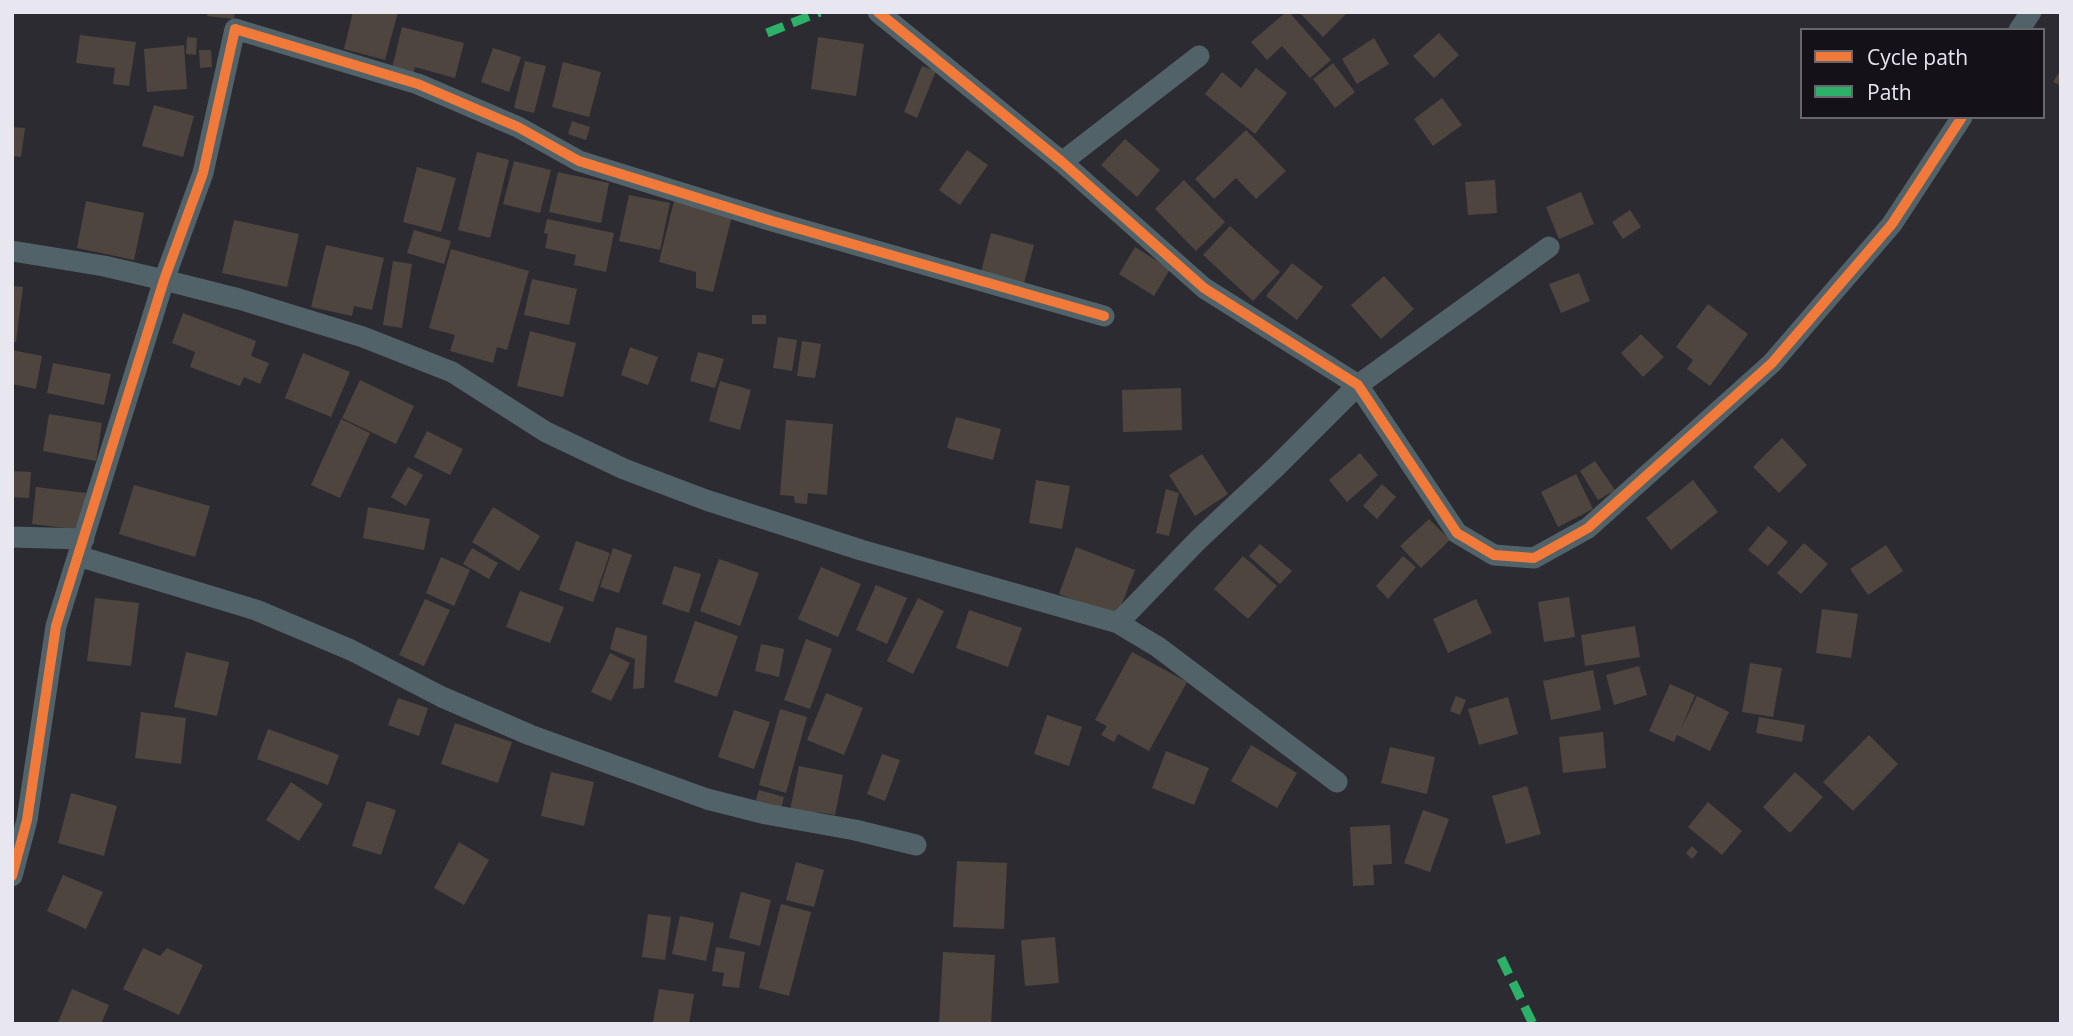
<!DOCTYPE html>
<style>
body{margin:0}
#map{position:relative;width:2073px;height:1036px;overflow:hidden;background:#2d2b32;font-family:"Open Sans",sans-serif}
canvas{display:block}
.frame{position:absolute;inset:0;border:14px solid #e8e6ef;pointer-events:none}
.legend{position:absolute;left:1800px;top:28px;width:245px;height:91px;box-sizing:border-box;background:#141218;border:2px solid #69676e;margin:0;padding:9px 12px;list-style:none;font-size:21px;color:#e8e6ef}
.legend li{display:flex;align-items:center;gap:14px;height:35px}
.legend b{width:35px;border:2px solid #69676e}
</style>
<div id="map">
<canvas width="2073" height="1036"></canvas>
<div class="frame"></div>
<ul class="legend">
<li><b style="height:9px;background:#f17a3a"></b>Cycle path</li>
<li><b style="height:9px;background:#2db169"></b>Path</li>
</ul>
</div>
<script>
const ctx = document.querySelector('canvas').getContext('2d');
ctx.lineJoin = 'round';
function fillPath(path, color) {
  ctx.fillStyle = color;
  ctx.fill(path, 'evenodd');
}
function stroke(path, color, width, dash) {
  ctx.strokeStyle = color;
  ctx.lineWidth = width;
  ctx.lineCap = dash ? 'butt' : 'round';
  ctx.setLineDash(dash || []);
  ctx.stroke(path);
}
fillPath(new Path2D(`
 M208 12H235L234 19 207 16Z
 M353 12H398L385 60 344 49Z
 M1286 12H1289L1331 60 1310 78 1282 46 1267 60 1251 42Z
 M1299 12H1348L1323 37Z
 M402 27 464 43 455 78 415 67 413 74 392 68Z
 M1439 33 1459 55 1434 78 1413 56Z
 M80 35 136 42 129 86 113 84 115 68 76 63Z
 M187 37 197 38 196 55 186 54Z
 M818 37 864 44 856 96 811 89Z
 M1374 38 1389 64 1357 84 1342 59Z
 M184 45 187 89 147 92 144 49Z
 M493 48 521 57 509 92 481 82Z
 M199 50H211L212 67 200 68Z
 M525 61 546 66 534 113 514 108Z
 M563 62 601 72 589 117 552 107Z
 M1333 63 1355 92 1335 108 1313 79Z
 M922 66 936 71 917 118 904 112Z
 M1256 68 1287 93 1255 134 1205 94 1222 72 1241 88Z
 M2061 69V86L2053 82Z
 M1442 98 1462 125 1433 146 1414 119Z
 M154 105 194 116 183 157 142 146Z
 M572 121 590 127 586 140 568 134Z
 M12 127 25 128 21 157 12 156Z
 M1246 130 1286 171 1256 199 1236 178 1214 199 1195 179Z
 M1125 139 1160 170 1137 197 1101 165Z
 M967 150 988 165 960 205 939 190Z
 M477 152 509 160 490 238 458 230Z
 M514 161 551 170 540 213 503 204Z
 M417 167 456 178 441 232 403 222Z
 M558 172 609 183 601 223 549 212Z
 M1184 180 1225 222 1196 251 1155 209Z
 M1495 180 1497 213 1468 215 1465 182Z
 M1581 192 1594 224 1559 239 1546 207Z
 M629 195 670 203 660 250 619 241Z
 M86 201 144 213 134 260 77 248Z
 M674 201 732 216 713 292 696 288V272L659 262Z
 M1630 210 1641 227 1623 239 1612 222Z
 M547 219 614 233 606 272 574 265 576 255 545 248 548 234 544 233Z
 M234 220 299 234 287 287 222 273Z
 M1230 226 1280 272 1253 301 1203 255Z
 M414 230 451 241 444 264 407 253Z
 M991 233 1034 245 1024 283 981 272Z
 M326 245 384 258 372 310 354 306 352 316 311 307Z
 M1135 247 1170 269 1154 296 1119 274Z
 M451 249 529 271 507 350 497 347 493 363 450 351 455 335 429 328Z
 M393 261 412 264 402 328 383 325Z
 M1292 263 1323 287 1297 320 1266 296Z
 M1579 273 1590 301 1561 313 1549 284Z
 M1384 276 1414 309 1381 339 1351 305Z
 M532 279 577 289 569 325 524 315Z
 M12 286 23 287 16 342H12Z
 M1708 304 1748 334 1710 386 1687 369 1693 360 1676 347Z
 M183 313 256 341 251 356 269 363 260 384 244 377 240 386 190 367 195 352 172 343Z
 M752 315H766V324H752Z
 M530 331 576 343 563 397 517 386Z
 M1641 334 1664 357 1643 377 1621 353Z
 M778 337 797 340 792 371 773 368Z
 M802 341 821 344 815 378 797 376Z
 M630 347 658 357 648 385 621 375Z
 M12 350 42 356 36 389 12 384Z
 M698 352 724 359 715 388 690 381Z
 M303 353 350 372 331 417 285 398Z
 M53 363 111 374 104 405 47 393Z
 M360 380 414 406 396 444 342 418Z
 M720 381 751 390 740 430 709 421Z
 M1181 388 1182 430 1123 432 1122 390Z
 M49 414 102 423 96 461 43 451Z
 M956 417 1001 429 993 460 947 448Z
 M341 419 370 433 340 498 311 485Z
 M786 420 833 424 827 495 808 493 807 504 795 503 794 496 780 495Z
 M427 431 463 449 450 475 414 457Z
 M1782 438 1807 465 1779 493 1753 467Z
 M1360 453 1378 475 1347 502 1329 480Z
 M1202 454 1228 494 1195 516 1169 475Z
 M1595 461 1615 490 1598 500 1580 471Z
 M408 467 423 475 406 506 391 497Z
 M12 471 31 472 29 498 12 497Z
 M1576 474 1593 509 1558 527 1541 492Z
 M1036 480 1070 486 1062 529 1029 523Z
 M1693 480 1718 512 1671 550 1646 518Z
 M1382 484 1396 497 1377 519 1363 506Z
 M134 485 210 506 195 557 119 534Z
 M36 487 86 493 82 530 32 524Z
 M1166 489 1179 493 1169 536 1156 533Z
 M368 507 430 519 424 550 363 538Z
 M493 507 540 536 519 571 472 542Z
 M1429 519 1450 540 1421 568 1400 546Z
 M1768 526 1788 542 1768 566 1748 550Z
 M576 541 610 553 593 602 559 590Z
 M1804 543 1828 564 1801 594 1777 573Z
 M1260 544 1292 571 1280 584 1249 556Z
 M1886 545 1903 571 1868 595 1850 569Z
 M1076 547 1135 570 1117 616 1059 594Z
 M472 548 498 563 489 579 463 564Z
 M613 548 632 555 619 593 600 587Z
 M1243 556 1277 586 1248 619 1214 589Z
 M1403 556 1416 567 1388 599 1376 586Z
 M441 557 470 570 454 606 426 593Z
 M719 559 759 573 740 626 700 611Z
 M674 566 701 574 689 613 662 604Z
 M821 567 861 584 838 637 798 619Z
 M876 585 907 598 887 644 856 630Z
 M520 591 564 607 550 643 506 627Z
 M1569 597 1575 637 1544 642 1538 602Z
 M95 598 139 603 131 666 87 661Z
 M918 598 944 611 913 674 887 661Z
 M425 599 450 610 424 666 399 655Z
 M1476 599 1492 633 1448 653 1433 619Z
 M1822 609 1858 614 1851 658 1816 653Z
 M969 610 1022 628 1008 667 956 648Z
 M695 621 738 636 717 697 674 682Z
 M1635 626 1640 657 1585 666 1581 635Z
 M616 627 647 636 644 688 633 689 635 659 610 649Z
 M806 639 832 649 810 709 784 700Z
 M761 644 784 649 779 677 755 671Z
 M186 652 229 662 217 716 174 707Z
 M1132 652 1187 682 1149 751 1118 734 1114 742 1101 735 1107 726 1095 720Z
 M610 653 630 663 611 701 591 692Z
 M1750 663 1782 668 1773 717 1742 712Z
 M1639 666 1647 695 1614 705 1606 675Z
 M1593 670 1601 710 1551 720 1543 681Z
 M1670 684 1695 695 1680 731 1697 696 1729 712 1710 751 1677 735 1674 742 1649 731Z
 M826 693 863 708 844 755 807 740Z
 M1456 696 1466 700 1460 715 1450 711Z
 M1508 697 1518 734 1479 745 1468 709Z
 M398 698 428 708 419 736 388 725Z
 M780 709 807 717 786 793 759 785Z
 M734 710 770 722 754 769 718 757Z
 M141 712 186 718 181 764 135 758Z
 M1047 715 1082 727 1069 766 1034 754Z
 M1759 717 1805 725 1802 742 1756 733Z
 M455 723 512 742 498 783 441 764Z
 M268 729 339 755 328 785 257 759Z
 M1603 732 1606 768 1563 773 1559 737Z
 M1869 735 1898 764 1853 811 1823 782Z
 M1251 745 1297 773 1277 808 1231 781Z
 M1390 747 1435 757 1427 794 1381 783Z
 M1166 751 1209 768 1194 805 1152 788Z
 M882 754 900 760 885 801 867 794Z
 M799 766 843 775 835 815 817 812 815 819 789 815Z
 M551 772 594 782 584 826 541 816Z
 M1795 772 1823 797 1790 833 1763 807Z
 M291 782 323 804 299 841 266 820Z
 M1527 786 1541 834 1506 844 1492 796Z
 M759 790 784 797 781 810 755 803Z
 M71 793 117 806 104 856 58 843Z
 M367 801 396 810 381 855 352 846Z
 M1708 802 1742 831 1722 855 1688 827Z
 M1423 810 1449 819 1430 872 1404 863Z
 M1390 825 1392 864 1373 865 1374 885 1353 886 1350 827Z
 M459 842 489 860 464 905 434 888Z
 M1692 846 1698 852 1692 859 1686 853Z
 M957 861 1007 863 1004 929 953 927Z
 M796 862 824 870 814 907 786 900Z
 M63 875 103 892 86 929 47 911Z
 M741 892 771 900 760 946 729 938Z
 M781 904 811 912 789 996 759 988Z
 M648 914 671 917 665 960 642 957Z
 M680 916 714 923 706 961 672 954Z
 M1055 937 1059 983 1025 986 1021 940Z
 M716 947 745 952 739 988 722 986 724 973 712 971Z
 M143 948 160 956 167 948 203 965 179 1015 123 989Z
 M943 952 995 955 991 1024H939Z
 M72 989 109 1005 101 1024H63L58 1022Z
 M659 989 694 994 689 1024 653 1022Z`), '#4e453e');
stroke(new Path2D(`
 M878 12 1062 162 1204 288 1358 385 1457 533 1494 555 1534 558 1588 528 1772 363 1892 224 1962 117
 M2019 30 2031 12
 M1062 162 1199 56
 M12 251 104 266 164 280 239 299 363 337 452 372 546 432 624 469 706 500 861 550 1118 623 1158 647 1337 782
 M12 537 84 539
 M78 556 256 610 351 650 442 697 530 735 707 799 766 814 855 830 916 845
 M1118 623 1198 540 1276 467 1358 385 1549 247
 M12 876 27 820 56 626 164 280 203 173 235 29 418 84 518 127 579 161 772 221 1104 316`), '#526269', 21);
stroke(new Path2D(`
 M767 33 820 12
 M1501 958 1533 1024`), '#2db169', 9, [18, 9]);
stroke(new Path2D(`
 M878 12 1062 162 1204 288 1358 385 1457 533 1494 555 1534 558 1588 528 1772 363 1892 224 1962 117
 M12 876 27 820 56 626 164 280 203 173 235 29 418 84 518 127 579 161 772 221 1104 316`), '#f17a3a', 10);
</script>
